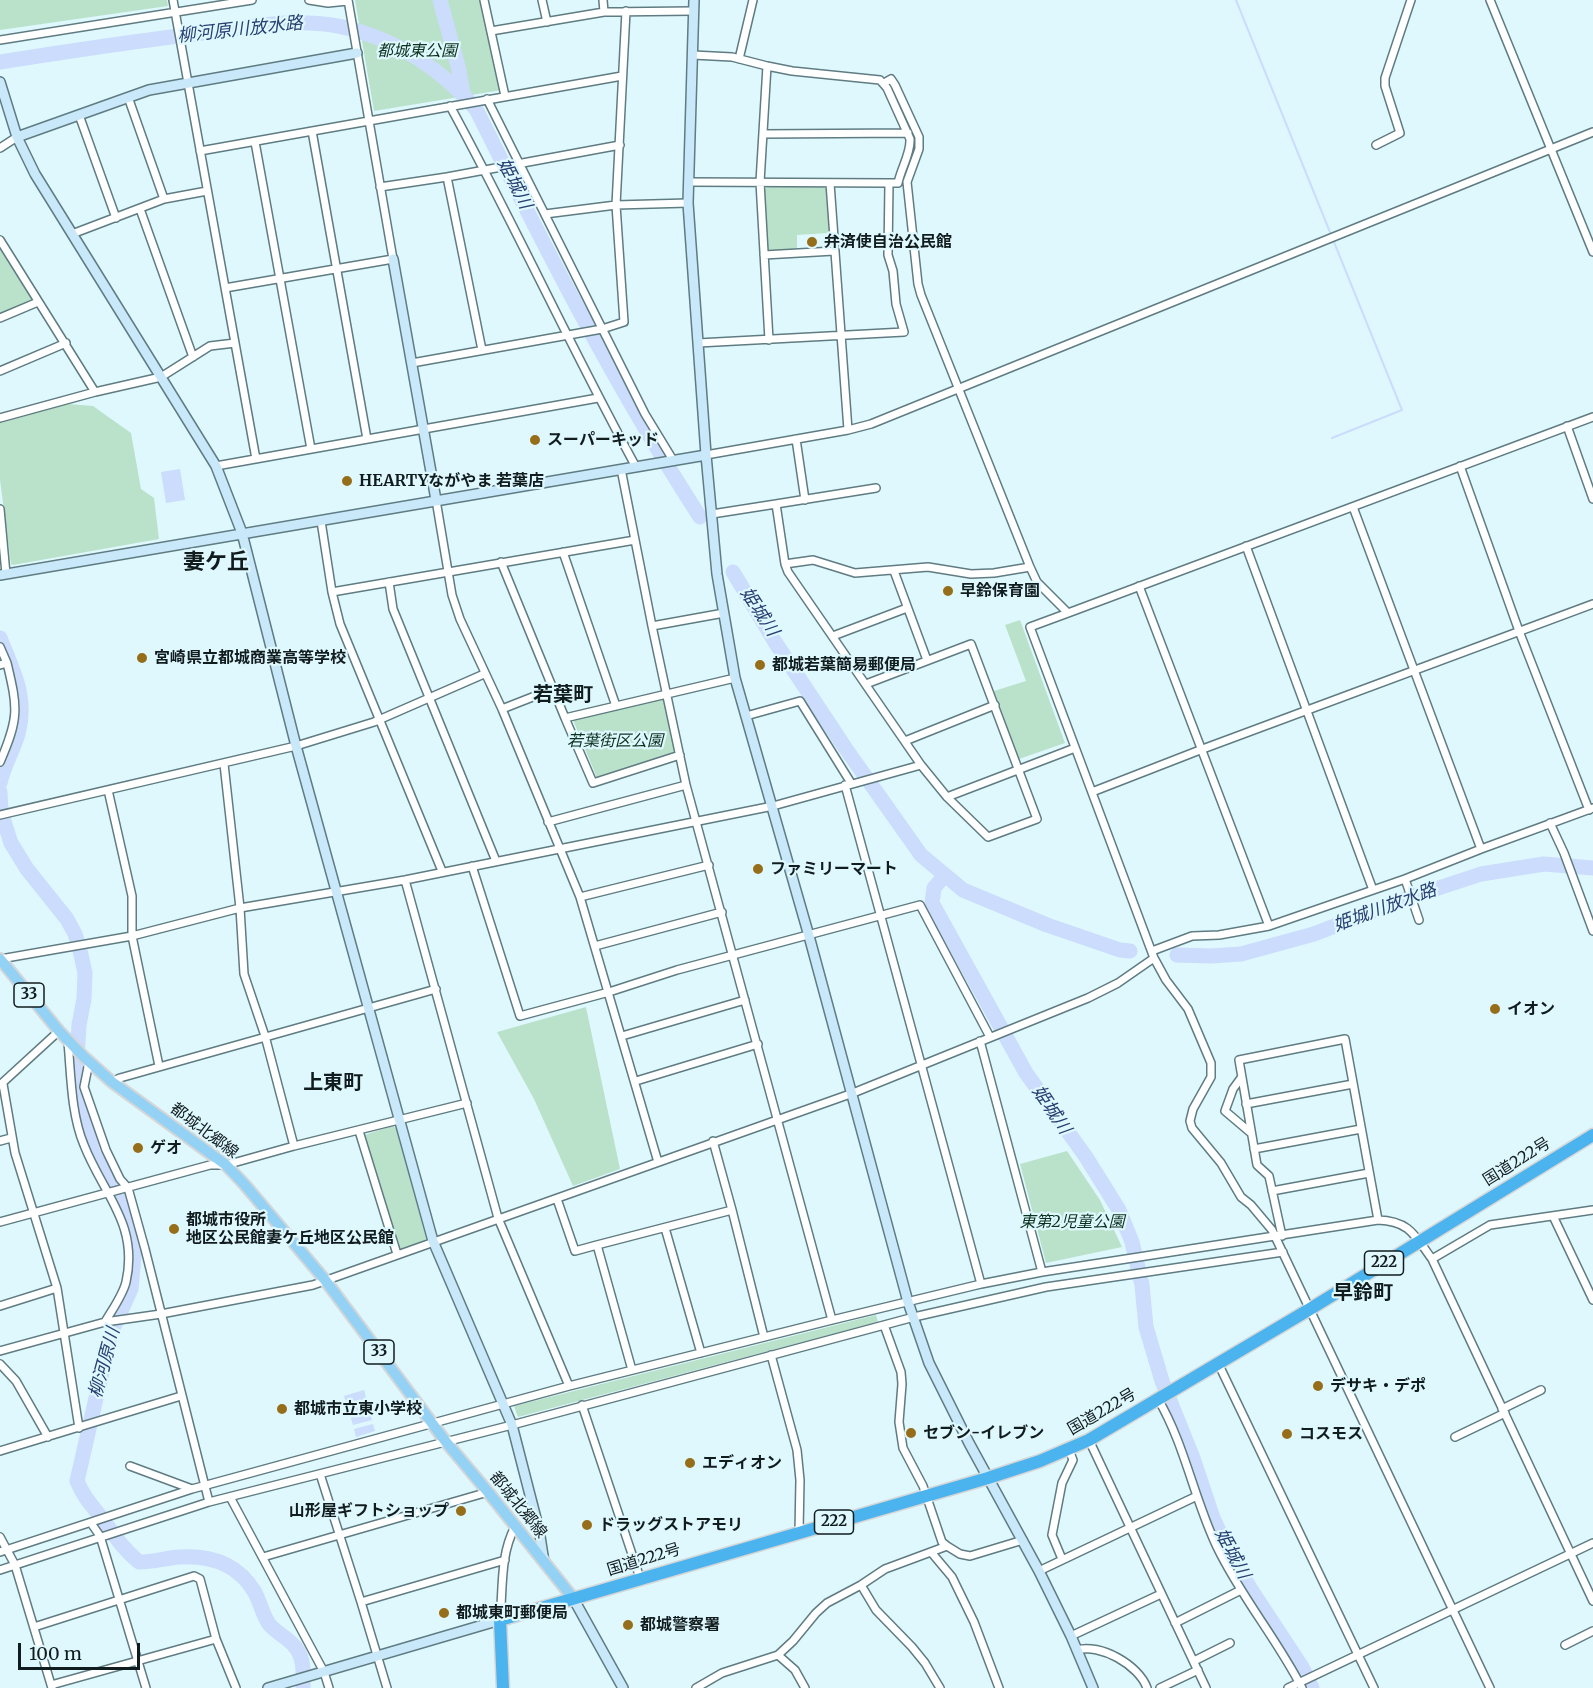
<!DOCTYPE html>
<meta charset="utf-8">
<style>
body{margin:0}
#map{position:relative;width:1593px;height:1688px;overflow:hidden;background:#dff8fd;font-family:Merriweather,serif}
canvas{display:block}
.scale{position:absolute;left:18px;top:1643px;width:122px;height:27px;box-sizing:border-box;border:3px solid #111c1f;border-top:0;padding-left:8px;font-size:18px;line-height:21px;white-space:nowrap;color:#111c1f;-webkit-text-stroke:4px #dff8fd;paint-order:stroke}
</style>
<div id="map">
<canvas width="1593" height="1688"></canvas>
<div class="scale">100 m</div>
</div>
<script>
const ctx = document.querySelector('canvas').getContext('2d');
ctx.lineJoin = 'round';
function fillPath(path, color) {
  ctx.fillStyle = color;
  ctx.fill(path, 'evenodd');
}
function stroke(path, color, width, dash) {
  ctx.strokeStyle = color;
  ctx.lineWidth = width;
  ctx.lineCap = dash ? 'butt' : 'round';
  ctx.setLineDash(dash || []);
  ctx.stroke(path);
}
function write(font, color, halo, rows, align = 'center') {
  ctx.font = font + ' Merriweather,"Noto Sans JP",serif';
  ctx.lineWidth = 4.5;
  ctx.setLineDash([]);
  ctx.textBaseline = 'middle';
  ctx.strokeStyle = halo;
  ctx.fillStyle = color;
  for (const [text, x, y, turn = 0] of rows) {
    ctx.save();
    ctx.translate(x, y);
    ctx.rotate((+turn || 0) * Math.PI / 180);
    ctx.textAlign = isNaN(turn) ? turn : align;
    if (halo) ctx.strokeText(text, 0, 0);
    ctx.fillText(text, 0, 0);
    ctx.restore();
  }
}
fillPath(new Path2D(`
 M0 0H167L168 6 0 30Z
 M355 0H481L502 90 374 111Z
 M823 186 826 189 829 233 797 235V250L770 252 767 248 764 190 767 187Z
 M0 249 33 299 0 314Z
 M68 404 93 406 131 433 141 489 154 498 159 539 13 565 11 564 0 480V423Z
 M1020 620 1065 743 1019 759 994 691 1026 681 1005 625Z
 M663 699 675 753 597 778 573 720Z
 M586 1007 620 1169 573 1186 534 1099 497 1032Z
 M393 1126 396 1128 426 1238 425 1241 400 1249 397 1248 364 1135Z
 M1067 1151 1100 1200 1122 1247 1046 1263 1020 1164Z
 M876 1315 878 1322 518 1417 514 1406Z`), '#bae2ca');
fillPath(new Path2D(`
 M180 469 185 500 166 503 161 472Z
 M364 1390 372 1420 353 1425 344 1396Z
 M373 1424 375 1431 356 1437 354 1429Z`), '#cbdcfc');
stroke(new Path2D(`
 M1236 0 1402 410 1332 438`), '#cbdcfc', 2);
stroke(new Path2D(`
 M440 0 459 70 463 94
 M0 62C70 51 141 40 212 32 257 26 306 16 351 29 400 42 443 71 476 109 545 248 615 386 700 517
 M733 572 775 642 846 749 921 855 963 890 1047 925 1120 950 1130 951
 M0 638C13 671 28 697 18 734 13 751 4 765 0 783
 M0 792 1 812 11 843 27 869 67 919 75 934 80 950 85 973 84 999 79 1025 76 1074 79 1102 93 1153 116 1191 129 1217 135 1245 131 1289 111 1333 77 1481C85 1500 93 1506 104 1521 115 1536 124 1550 139 1562 153 1562 166 1558 179 1557 210 1555 237 1563 254 1591 260 1601 262 1614 269 1624 276 1633 290 1639 296 1648 305 1660 303 1675 303 1688
 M945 875 934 888 932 903 1026 1073 1086 1157 1119 1210 1132 1242 1142 1285 1146 1327 1162 1381 1193 1458 1213 1518 1229 1552 1250 1588 1302 1667 1312 1688
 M1177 955 1211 956 1241 954 1314 934 1399 901 1481 874 1544 864 1593 868`), '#cbdcfc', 15);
const street = new Path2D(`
 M173 0 256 459
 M309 0 328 3 348 1
 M484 0 505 96
 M542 0 547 22
 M603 0 604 12
 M1490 0 1593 252
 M491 31 604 12 693 11
 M0 40 252 0
 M693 55 732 57 767 66 760 182 769 340
 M739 59 753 0
 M884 83 891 79 895 85 919 137V149L907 182 918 284 921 295 1030 567 1037 582 1068 613 1593 417
 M128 97 164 199
 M487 99 645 414 673 460
 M450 106C515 225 571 348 636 467
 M79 115 116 218
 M312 131 367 439
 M763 134 908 133
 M255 142 311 449
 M1376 145 1400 133 1385 86V78L1411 0
 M0 148 17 137
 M200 151 622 76
 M447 177 482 350
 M689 182 889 183
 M830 183 848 430
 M380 187 447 177 620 145
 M140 209 193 357
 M545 214 616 205 688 203
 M72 234 164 199 207 191
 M0 240 95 392
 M764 255 834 251
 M225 288 393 259 348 0
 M0 318 38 302
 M698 343 904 332 896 304 893 271 888 255 889 183H898C901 168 911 153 910 139L887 88 880 80 792 71 767 66
 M412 363 602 329 624 322 616 205 626 11
 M0 371 66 343
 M0 418 95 392 161 377 210 346 235 343
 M1567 426 1593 499
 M796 439 805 500
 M706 455 848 430 871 424 1593 132
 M216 466 598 398
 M1460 466 1519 631 1589 810
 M621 469 652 626 686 785 832 1320
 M436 500 452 595 460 619 502 709 580 897 658 1162
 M776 504 876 488
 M1353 507 1481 849
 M0 509 6 574
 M712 514 776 504 785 564 788 572 921 765 947 797 988 837 1037 819 971 644 866 684
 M321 521 332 592 340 624 442 871
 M1246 546 1373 890
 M563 552 616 706
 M501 562 565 718 735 678
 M785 564 813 560 855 573 928 567 971 574 994 573 1030 567
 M894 571 927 660
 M389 582 393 609 496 861
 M1139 586 1269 926
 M332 592 635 540
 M1068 613 1030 627 1154 958 1166 980 1188 1009 1211 1063V1077L1193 1109 1190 1121 1192 1128 1221 1163 1241 1197 1251 1205 1272 1230 1490 1688
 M652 626 724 613
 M833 636 907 608
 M0 647 7 663
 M0 665 7 663C18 709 19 718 0 762
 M502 709 553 689
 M746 716 800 701 851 783
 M565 718 593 783 680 755
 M905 741 995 705
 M224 764 240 908 244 974 265 1036 294 1146
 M845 785 981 1284
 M108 790 132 896V936L159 1066
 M1092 792 1200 750 1593 604
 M947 797 1075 748
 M0 815 296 746 374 722 484 674
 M548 822 686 785
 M1550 823 1564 853 1593 931
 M472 866 520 1016 609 992 677 970 920 905 990 1037
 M1405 879 1419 920
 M405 880 498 1218 569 1386
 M580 897 709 865
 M595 946 722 912
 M1152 951 1192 936 1219 935 1269 926 1405 879 1481 849 1593 808
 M0 959 132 936 240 908 405 880 773 806 921 765
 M622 1036 745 1000
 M980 1041 1042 1272
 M68 1042C71 1075 71 1114 84 1145 103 1194 139 1224 126 1282 123 1295 112 1310 105 1322
 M89 1062 84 1087 106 1150 120 1179 128 1188 145 1249 209 1502
 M1241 1078 1233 1089 1225 1111 1251 1133
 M636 1081 758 1044
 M112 1082 120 1078 436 989
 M3 1084 15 1153 57 1288 79 1428
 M0 1085 59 1031
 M1246 1104 1353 1084
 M359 1131 397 1254
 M0 1141 11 1138
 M713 1141 732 1210 764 1337
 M1254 1149 1361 1129
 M1272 1191 1369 1173
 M557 1199 575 1251 597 1245 632 1370
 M1553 1216 1593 1300
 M0 1222 210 1165H226L294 1146 467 1103
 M665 1228 701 1353
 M1282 1236 1269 1176 1257 1165 1239 1060 1345 1039 1378 1220
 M597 1245 732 1210
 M1432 1259 1490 1225 1593 1210
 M0 1306 57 1288
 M0 1351 105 1322 161 1314 313 1285 853 1093 1088 998 1118 983 1154 958
 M771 1355 797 1450 800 1480 799 1532
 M1218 1363 1374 1688
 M0 1364 16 1381 48 1437
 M1158 1399C1185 1445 1194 1499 1217 1547 1241 1597 1277 1639 1302 1688
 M582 1405 640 1578
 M1502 1409 1541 1390
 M1455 1437 1505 1413
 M1089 1440 1206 1688
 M0 1451 181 1396
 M130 1466 192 1489
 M320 1474 361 1602 387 1688
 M230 1497 324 1672 329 1688
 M91 1523 100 1536 146 1688
 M0 1537 15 1565 52 1688
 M947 1546 960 1554 970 1556 1023 1540
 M0 1552 192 1489 569 1386 832 1320 981 1284 1042 1272 1378 1220C1410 1221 1415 1236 1432 1259L1593 1601
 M931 1552 952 1577 974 1622 999 1688
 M263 1557 488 1492
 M1062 1559 1052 1535 1062 1483 1073 1460 1069 1450
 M0 1570 209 1502 512 1425 914 1317 1046 1287 1283 1252
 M1039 1571 1197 1496
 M861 1585 876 1610 912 1647 925 1663 940 1688
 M361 1602 505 1560
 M500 1620C503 1589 500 1554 515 1527
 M1175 1623 1241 1590
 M34 1627 194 1576 200 1579 216 1639 236 1688
 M1071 1636 1161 1594
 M1565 1645 1593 1631
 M1077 1650C1100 1643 1139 1665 1147 1688
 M778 1655 795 1670 805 1688
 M1194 1661 1230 1643
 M51 1685 216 1639
 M696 1688 722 1673 778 1655 793 1641 816 1613 827 1603 861 1585 885 1569 947 1546 942 1542 923 1486 903 1448 899 1422 902 1384 901 1372 884 1325
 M1160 1688 1198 1670
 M1288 1688 1593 1543`);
const secondary = new Path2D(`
 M694 0 688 203 706 455 717 574 735 678 809 936 908 1302 929 1363 969 1443 1039 1571 1071 1636 1093 1688
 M0 82 17 137 35 174 216 466 242 533 296 746 433 1241 512 1425 539 1530 544 1562
 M17 137 149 90 357 53
 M393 259 436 500
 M0 575 706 455
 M573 1598 623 1688
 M268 1688 500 1620`);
const primary = new Path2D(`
 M0 959 59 1031 84 1057 112 1082 226 1165 245 1185 325 1280 446 1442 488 1492 573 1598`);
const highway = new Path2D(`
 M503 1688 500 1620 988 1478 1040 1461 1089 1440 1310 1309 1593 1135`);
stroke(street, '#5f7c82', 10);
stroke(secondary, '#5f7c82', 12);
stroke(primary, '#d4d6d7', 14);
stroke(highway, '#d4d6d7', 15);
stroke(street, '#fff', 7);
stroke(secondary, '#c9e8fa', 9);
stroke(primary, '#93d1f5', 10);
stroke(highway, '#4bb3ee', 12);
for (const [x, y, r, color] of [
 [812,242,6,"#966e19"],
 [535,440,6,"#966e19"],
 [347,481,6,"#966e19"],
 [948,591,6,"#966e19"],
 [142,658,6,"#966e19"],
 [760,665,6,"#966e19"],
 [758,869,6,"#966e19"],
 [1495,1009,6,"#966e19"],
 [138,1148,6,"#966e19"],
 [174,1229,6,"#966e19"],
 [1318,1386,6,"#966e19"],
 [282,1409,6,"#966e19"],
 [911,1433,6,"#966e19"],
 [1287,1434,6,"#966e19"],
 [690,1463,6,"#966e19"],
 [461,1511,6,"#966e19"],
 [587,1525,6,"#966e19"],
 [444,1613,6,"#966e19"],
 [628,1625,6,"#966e19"]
]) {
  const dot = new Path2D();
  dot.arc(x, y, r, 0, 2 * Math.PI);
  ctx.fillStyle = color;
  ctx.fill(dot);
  stroke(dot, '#dff8fd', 2);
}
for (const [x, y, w] of [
 [29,995,30],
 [1384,1263,39],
 [379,1352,30],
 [834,1522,39]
]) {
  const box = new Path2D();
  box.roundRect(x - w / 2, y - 12, w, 24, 4.5);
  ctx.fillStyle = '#dff8fd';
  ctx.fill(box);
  stroke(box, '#111c1f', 1.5);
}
write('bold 15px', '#111c1f', null, [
 ["33",29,995],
 ["222",1384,1263],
 ["33",379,1352],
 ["222",834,1522]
]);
write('italic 16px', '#0b311f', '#dff8fd', [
 ["都城東公園",417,51],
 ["若葉街区公園",615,741],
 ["東第2児童公園",1072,1222]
]);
write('bold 16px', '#111c1f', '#dff8fd', [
 ["弁済使自治公民館",824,242],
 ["スーパーキッド",547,440],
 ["HEARTYながやま 若葉店",359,481],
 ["早鈴保育園",960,591],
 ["宮崎県立都城商業高等学校",154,658],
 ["都城若葉簡易郵便局",772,665],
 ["ファミリーマート",770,869],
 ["イオン",1507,1009],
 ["ゲオ",150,1148],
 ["都城市役所",186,1220],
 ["地区公民館妻ケ丘地区公民館",186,1238],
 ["デサキ・デポ",1330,1386],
 ["都城市立東小学校",294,1409],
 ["セブン-イレブン",923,1433],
 ["コスモス",1299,1434],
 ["エディオン",702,1463],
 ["山形屋ギフトショップ",449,1511,"right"],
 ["ドラッグストアモリ",599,1525],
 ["都城東町郵便局",456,1613],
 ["都城警察署",640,1625]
], 'left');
write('16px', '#111c1f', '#dff8fd', [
 ["都城北郷線",204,1131,37],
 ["国道222号",1517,1162,-32],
 ["国道222号",1102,1412,-30],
 ["都城北郷線",518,1505,51],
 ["国道222号",644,1560,-17]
]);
write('italic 18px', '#284072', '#dff8fd', [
 ["柳河原川放水路",240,30,-6],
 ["姫城川",514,184,63],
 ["姫城川",759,612,57],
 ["姫城川放水路",1385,908,-20],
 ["姫城川",1051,1110,56],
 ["柳河原川",105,1363,-75],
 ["姫城川",1232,1554,62]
]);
write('bold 20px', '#111c1f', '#dff8fd', [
 ["若葉町",563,695],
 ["上東町",333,1083],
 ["早鈴町",1363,1293]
]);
write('bold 22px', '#111c1f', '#dff8fd', [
 ["妻ケ丘",216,563]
]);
</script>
